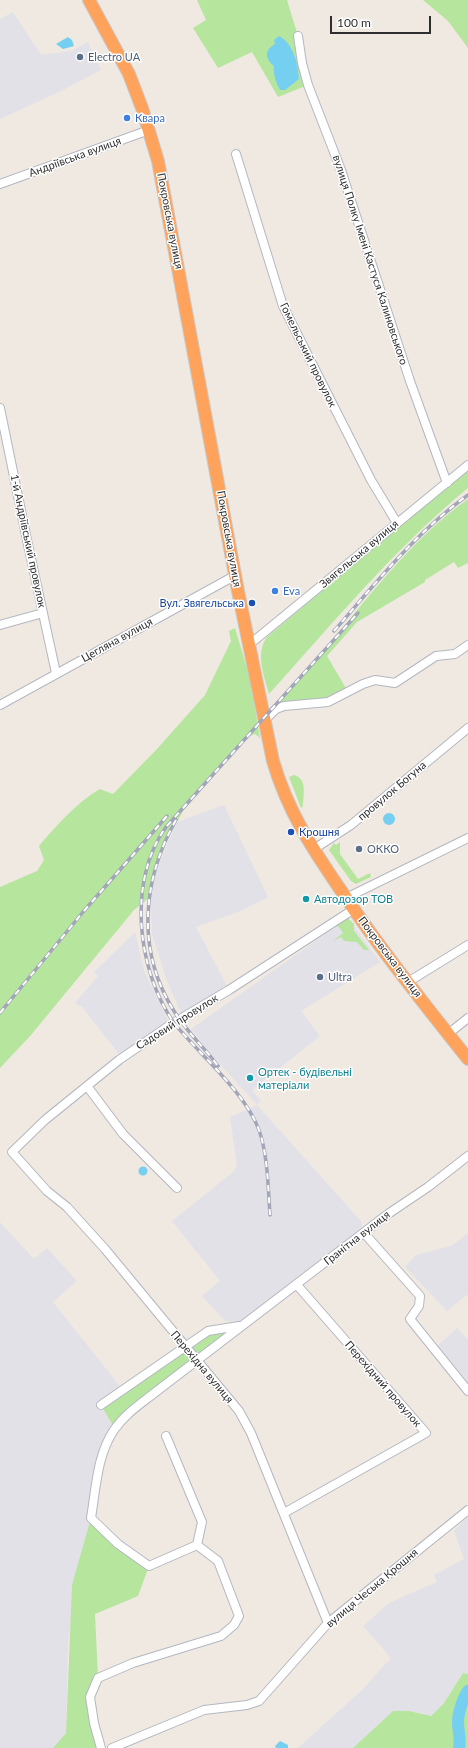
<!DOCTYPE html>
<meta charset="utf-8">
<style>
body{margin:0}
#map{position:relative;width:468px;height:1748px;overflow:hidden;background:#efe9e1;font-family:Lato,sans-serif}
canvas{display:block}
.scale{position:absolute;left:330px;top:16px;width:101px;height:18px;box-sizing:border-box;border:2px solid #2e2e2e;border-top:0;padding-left:5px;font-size:12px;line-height:14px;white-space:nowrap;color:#2e2e2e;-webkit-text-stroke:3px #fff;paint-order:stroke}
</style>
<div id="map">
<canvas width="468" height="1748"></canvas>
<div class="scale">100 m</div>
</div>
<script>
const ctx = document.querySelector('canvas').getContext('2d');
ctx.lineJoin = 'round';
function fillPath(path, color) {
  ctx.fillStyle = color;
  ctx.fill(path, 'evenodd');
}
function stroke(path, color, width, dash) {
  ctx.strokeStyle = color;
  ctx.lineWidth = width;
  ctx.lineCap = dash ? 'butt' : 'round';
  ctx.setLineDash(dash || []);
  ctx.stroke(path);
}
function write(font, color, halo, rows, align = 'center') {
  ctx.font = font + ' Lato,sans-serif';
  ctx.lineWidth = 3;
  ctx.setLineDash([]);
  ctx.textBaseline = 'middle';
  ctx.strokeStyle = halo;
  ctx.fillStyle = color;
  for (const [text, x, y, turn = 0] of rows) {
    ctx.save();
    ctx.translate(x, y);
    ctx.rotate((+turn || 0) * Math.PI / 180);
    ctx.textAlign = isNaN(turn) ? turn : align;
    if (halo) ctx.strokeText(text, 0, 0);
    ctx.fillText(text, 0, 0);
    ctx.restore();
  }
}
fillPath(new Path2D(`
 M13 12 41 55 71 51 88 42 101 70 59 92 0 119V19Z
 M224 805 268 897 238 912 196 927 229 990 183 1017 166 979 152 933 150 897 157 867 177 822Z
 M348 918 380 962 301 1011 320 1036 252 1090 261 1101 257 1105 361 1221 364 1233 247 1322 225 1321 202 1296 220 1281 172 1221 233 1172 237 1166 230 1117 257 1105 209 1052 191 1029Z
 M135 932 144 971 170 1025 122 1058 82 1007 75 1003 98 976 94 972Z
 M0 1222 34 1259 47 1248 77 1281 53 1302 123 1390 115 1429 102 1455 68 1641 66 1733 54 1748H0Z
 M468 1233V1294L447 1311 405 1267 416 1255 451 1246Z
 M457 1328 468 1340V1391L434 1349Z
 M468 1516V1674L463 1673 444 1703 431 1716 409 1711H393L353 1748H298L363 1689 391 1658 363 1626 389 1603 437 1582 434 1575 464 1559 454 1531Z`), '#e3e1e8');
fillPath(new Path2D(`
 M197 0H287L298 36 308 85 278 97 252 52 218 68 193 28 206 20Z
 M423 0H468V48L448 21Z
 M468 471V488C394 549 333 623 269 694 264 675 255 654 267 637L425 504Z
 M468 499V563L458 568 454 562 425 580V582L357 622 327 656 347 690 320 702 280 703 275 706C299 679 323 653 345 625 383 579 419 534 468 499Z
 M235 628 250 678 260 738 255 734 247 737 183 811 168 838 157 867 150 897 134 910 31 1035 0 1068V887L37 871 44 860 39 846C57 825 76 803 100 789L113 794 157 749 205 695 231 641 229 631Z
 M294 775C308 779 303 795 303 806L301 808 289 777Z
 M340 842V854L358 879 370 873 371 877 356 884 351 881 329 850 334 843 336 845Z
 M348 918 354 924V931L369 950H364L357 942 344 941 341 937 333 941 343 933 339 927 335 926Z
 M208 1331 231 1334 115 1429 101 1405Z
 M91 1518 149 1566 138 1596 95 1614 98 1678 90 1697 101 1748H53L66 1733 72 1585Z
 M463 1673 468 1674V1748H353L393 1711H409L431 1716 444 1703Z`), '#b6e59e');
fillPath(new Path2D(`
 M279 36C294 44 298 64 299 79L285 90H280C276 82 273 75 274 66 265 59 264 50 275 44L274 40Z
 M68 37 72 40 74 46 63 49 56 44Z
 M383 819a6 6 0 1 1 12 0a6 6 0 1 1-12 0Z
 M138.5 1171a4.5 4.5 0 1 1 9 0a4.5 4.5 0 1 1-9 0Z
 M280 1741 288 1745V1748H276L275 1746Z`), '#75cff0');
stroke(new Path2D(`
 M459 1748C461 1739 458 1731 458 1722 458 1713 463 1698 468 1691`), '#75cff0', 12);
const minor = new Path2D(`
 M298 36 302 63 308 85 341 170 410 381 447 483
 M236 154 283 306 371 480 397 523
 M0 184 149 130
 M0 408 27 540 56 673
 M0 625 43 613
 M250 644 468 465
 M0 705 236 575
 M266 719 276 709 284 706 328 702 363 684 375 680 395 683 436 656 455 654 468 645
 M314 849 351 825 468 728
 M346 898 468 838
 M408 982 468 945
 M448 1034 468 1018
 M87 1086 123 1134 177 1188
 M364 1233 420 1296 419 1306 410 1319 468 1391
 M101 1405 208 1331 239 1326
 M284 1513 426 1433 297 1285
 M197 1545 149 1566 118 1544 91 1518C96 1488 97 1455 114 1430 124 1415 139 1405 153 1394L388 1214 428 1187 468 1156
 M328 1623 251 1433 239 1411 105 1249 67 1207 47 1191 12 1152 45 1120 119 1060 170 1025 229 990 354 909
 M101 1748 94 1723 90 1697 98 1678 133 1663 221 1636 234 1625 239 1616 218 1561 197 1545 202 1522 166 1436
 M112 1748 204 1710 247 1705 259 1701 328 1623 468 1510`);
const highway = new Path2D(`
 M89 0 129 74 142 108 158 161 238 591 273 761C288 812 312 848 342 892 381 950 425 1005 468 1059`);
stroke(minor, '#b4b7c1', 10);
stroke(highway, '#c9c9c9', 14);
stroke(minor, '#fff', 8);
stroke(highway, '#ffa35c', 12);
const rail = new Path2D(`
 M334 631C376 583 416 532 468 495
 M176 820C142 880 136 951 174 1011 186 1031 204 1047 218 1066
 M0 1013 83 912 167 816
 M270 1215C268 1187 268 1156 259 1130 245 1092 200 1055 174 1023 137 970 127 881 166 827L358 613`);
stroke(rail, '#a3a6b8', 3.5);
stroke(rail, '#fff', 2, [6]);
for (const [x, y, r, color] of [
 [80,57,4,"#5c6f8a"],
 [127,118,4,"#3f7fe0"],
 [275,591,4,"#3f7fe0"],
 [252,603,4,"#1a4fb4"],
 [291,832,4,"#1a4fb4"],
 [359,849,4,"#5c6f8a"],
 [306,899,4,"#0f9aa8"],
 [320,977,4,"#5c6f8a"],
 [250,1078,4,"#0f9aa8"]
]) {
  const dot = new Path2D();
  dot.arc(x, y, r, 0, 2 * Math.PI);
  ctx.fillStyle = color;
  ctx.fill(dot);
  stroke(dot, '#fff', 1.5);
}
write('11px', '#4e5e75', '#fff', [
 ["Electro UA",88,57],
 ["ОККО",367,849],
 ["Ultra",328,977]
], 'left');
write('11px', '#366cbe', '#fff', [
 ["Квара",135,118],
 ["Eva",283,591]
], 'left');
write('11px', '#2e2e2e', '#fff', [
 ["Андріївська вулиця",75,157,-20],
 ["Покровська вулиця",170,221,79],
 ["вулиця Полку Імені Кастуся Калиновського",370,260,72],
 ["Гомельський провулок",308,355,64],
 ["Покровська вулиця",229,539,80],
 ["1-й Андріївський провулок",28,541,78],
 ["Звягельська вулиця",359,554,-40],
 ["Цегляна вулиця",117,640,-29],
 ["провулок Богуна",392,791,-40],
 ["Покровська вулиця",390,957,53],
 ["Садовий провулок",177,1022,-32],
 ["Гранітна вулиця",357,1238,-38],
 ["Перехідна вулиця",202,1367,50],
 ["Перехідний провулок",383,1384,49],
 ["вулиця Чеська Крошня",372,1588,-40]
]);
write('11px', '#164399', '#fff', [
 ["Вул. Звягельська",244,603],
 ["Крошня",299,832,"left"]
], 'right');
write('11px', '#0d838f', '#fff', [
 ["Автодозор ТОВ",314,899],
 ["Ортек - будівельні",258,1072],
 ["матеріали",258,1085]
], 'left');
</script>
